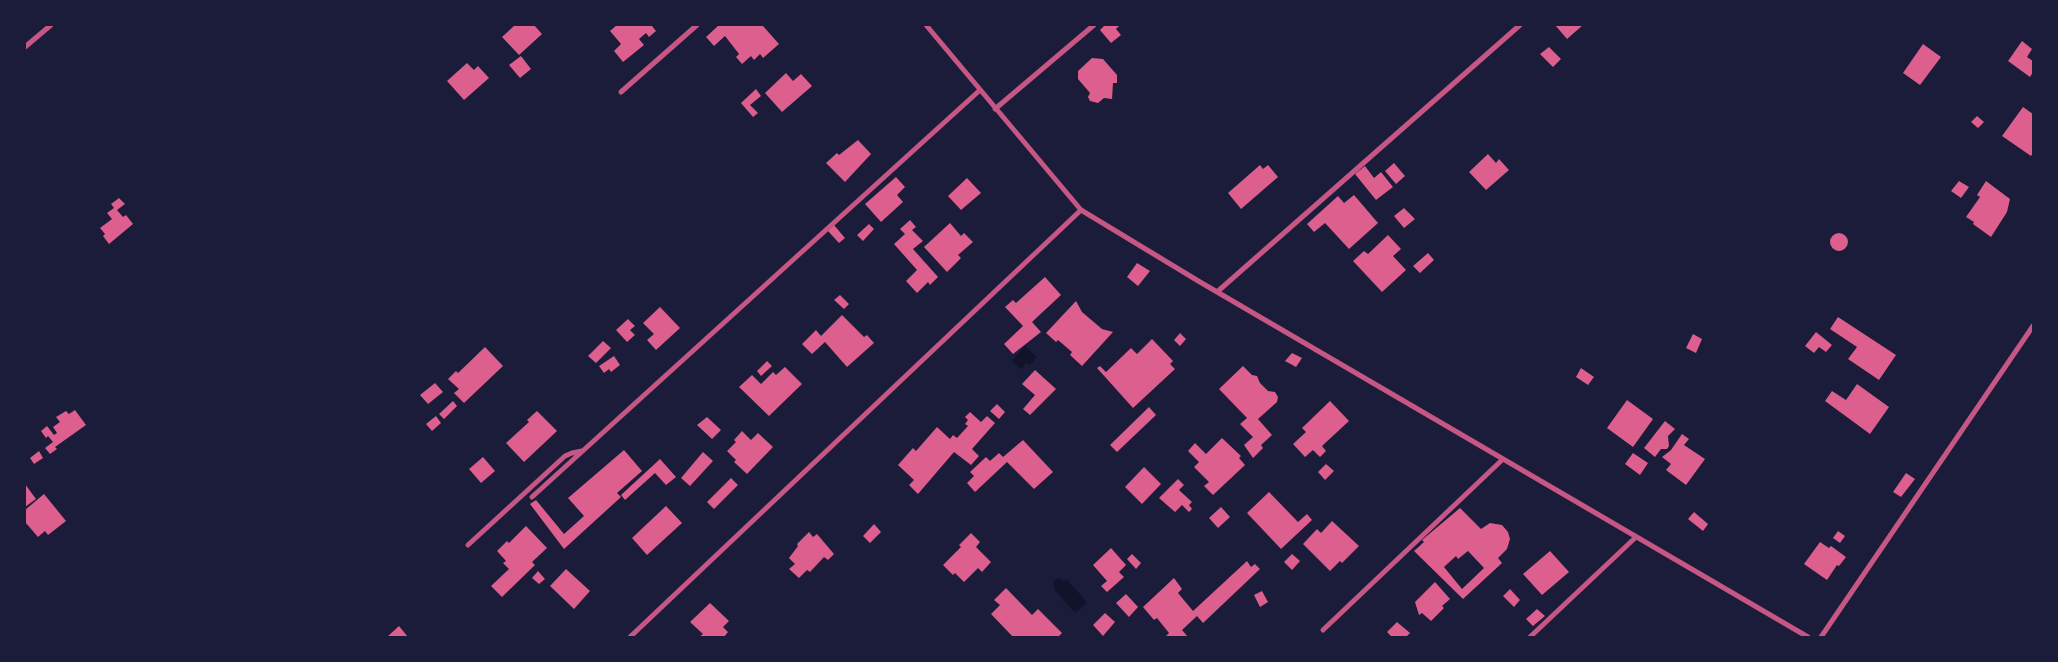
<!DOCTYPE html>
<style>
body{margin:0}
#map{position:relative;width:2058px;height:662px;overflow:hidden;background:#1b1b3a;font-family:Inter,sans-serif}
canvas{display:block}
.frame{position:absolute;inset:0;border:26px solid #1b1b3a;pointer-events:none}
</style>
<div id="map">
<canvas width="2058" height="662"></canvas>
<div class="frame"></div>
</div>
<script>
const ctx = document.querySelector('canvas').getContext('2d');
ctx.lineJoin = 'round';
function fillPath(path, color) {
  ctx.fillStyle = color;
  ctx.fill(path, 'evenodd');
}
function stroke(path, color, width, dash) {
  ctx.strokeStyle = color;
  ctx.lineWidth = width;
  ctx.lineCap = dash ? 'butt' : 'round';
  ctx.setLineDash(dash || []);
  ctx.stroke(path);
}
fillPath(new Path2D(`
 M1025 346 1037 357 1030 365 1027 363 1021 369 1012 361Z
 M1061 578 1064 581 1066 579 1087 602 1075 613 1054 589 1055 588 1053 584 1055 579Z`), '#12122b');
fillPath(new Path2D(`
 M515 25H534L542 34 519 55 502 37Z
 M617 25H654L652 26 656 31 649 37 646 33 639 39 644 45 623 62 614 51 621 44 610 31Z
 M719 25H765L763 26 779 44 763 58 760 54 754 60 751 56 742 64 736 57 739 54 725 36 714 46 706 37Z
 M1105 25H1120L1116 29 1121 35 1111 43 1100 30Z
 M1555 25H1583L1567 39Z
 M2022 41 2032 49 2027 57 2033 61V72L2030 77 2008 61Z
 M1923 44 1941 57 1920 85 1903 73Z
 M1549 47 1561 59 1553 67 1540 54Z
 M521 56 531 69 520 78 509 65Z
 M1092 58 1103 59 1117 75V83H1113L1112 99 1104 98 1098 103 1090 101 1088 97 1090 93 1078 79V71Z
 M467 63 474 70 478 66 489 78 464 100 447 81Z
 M786 73 793 81 801 74 812 86 782 112 765 93Z
 M756 89 761 96 750 105 758 113 753 117 741 103Z
 M2023 107 2033 114V153L2031 156 2002 136Z
 M1977 116 1984 122 1978 128 1971 122Z
 M858 140 871 154 845 182 826 163 837 153 839 155Z
 M1488 154 1496 163 1499 159 1509 170 1486 190 1469 172Z
 M1394 163 1405 176 1396 184 1385 171Z
 M1260 165 1263 169 1268 165 1278 177 1241 209 1228 193Z
 M1365 166 1374 178 1381 172 1393 187 1376 200 1355 174Z
 M896 177 905 187 897 195 903 202 881 222 865 204Z
 M967 178 981 193 961 210 948 196Z
 M1959 181 1969 187 1961 198 1951 191Z
 M1986 181 2010 199 2007 212 1991 237 1973 224 1974 222 1966 217 1980 197 1977 195Z
 M1354 195 1378 223 1349 249 1325 223 1314 232 1307 224 1338 196 1344 203Z
 M119 198 125 204 117 210 123 217 126 215 133 224 109 244 103 236 105 234 100 228 112 219 107 213 114 208 111 204Z
 M1404 208 1415 219 1404 228 1394 216Z
 M910 220 916 227 912 230 923 241 913 249 938 277 930 285 928 282 917 293 906 281 917 270 894 244 905 234 900 229Z
 M950 223 961 236 964 233 973 242 958 255 961 258 947 272 924 247Z
 M869 224 874 229 863 241 857 235Z
 M834 225 845 238 839 243 828 231Z
 M1830 242a9 9 0 1 1 18 0a9 9 0 1 1-18 0Z
 M1388 235 1401 249 1393 256 1406 270 1382 292 1353 261 1364 251 1368 254Z
 M1428 253 1434 260 1420 273 1413 266Z
 M1137 263 1150 271 1138 286 1127 277Z
 M1045 277 1061 295 1032 322 1041 332 1013 354 1004 344 1023 326 1005 307 1013 300 1016 303Z
 M840 295 849 304 844 309 834 300Z
 M1076 301 1082 312 1102 329 1113 332 1082 366 1070 355 1072 352 1058 340 1056 342 1046 333Z
 M660 307 680 328 656 350 647 340 654 334 643 323Z
 M842 315 864 337 867 335 874 343 847 367 825 342 812 354 802 344 816 330 821 336Z
 M1838 317 1896 355 1879 380 1848 359 1857 347 1830 329Z
 M628 319 635 326 630 330 635 335 627 342 616 330Z
 M1816 332 1832 345 1826 352 1819 347 1814 353 1805 346Z
 M1180 333 1186 339 1180 346 1174 340Z
 M1693 334 1702 339 1696 353 1686 348Z
 M1152 339 1173 361 1170 364 1175 369 1133 408 1097 368 1100 366 1106 372 1131 348 1137 354Z
 M603 341 611 348 596 363 588 356Z
 M485 347 503 366 464 403 454 393 459 389 448 379 456 371 458 373Z
 M1292 353 1302 358 1296 367 1285 361Z
 M614 356 620 365 611 372 609 369 604 373 599 366Z
 M767 361 772 366 761 376 757 371Z
 M1243 366 1252 375 1257 376 1260 383 1268 391 1275 392 1278 397 1277 402 1258 419 1272 435 1261 445 1263 448 1253 458 1244 445 1253 437 1240 424 1247 418 1219 389Z
 M785 367 802 384 769 416 739 387 752 375 761 384 773 372 776 375Z
 M1581 368 1594 377 1588 385 1576 377Z
 M1035 370 1056 389 1030 415 1023 409 1035 395 1022 384Z
 M435 383 443 392 428 404 420 395Z
 M1857 384 1889 407 1870 434 1825 401 1832 391 1846 400Z
 M1627 400 1653 419 1633 447 1607 428Z
 M453 401 457 406 444 419 439 414Z
 M1330 401 1349 421 1322 446 1326 451 1320 457 1313 450 1305 457 1293 444 1306 432 1302 428Z
 M997 404 1005 412 999 419 990 411Z
 M1149 407 1156 415 1117 452 1110 445Z
 M75 410 86 425 55 447 57 449 50 454 45 448 53 442 48 436 46 438 41 431 47 426 54 435 57 433 53 427 60 422 56 417 66 411 69 414Z
 M537 411 557 431 524 462 506 443 529 422 527 420Z
 M970 412 981 422 987 416 995 423 972 449 979 456 971 465 954 452 918 494 909 485 914 480 898 465 913 448 916 451 937 427 950 439 953 435 957 438 968 426 965 424 968 420 965 417Z
 M436 416 441 423 432 431 426 424Z
 M707 417 721 430 712 439 697 425Z
 M1665 421 1675 429 1668 436 1669 446 1667 449H1661L1655 457 1644 448Z
 M742 431 751 440 758 433 773 447 747 474 734 462 736 460 727 451 736 442 734 440Z
 M1682 434 1689 439 1684 445 1705 459 1686 485 1666 470 1671 464 1662 457 1671 450Z
 M1222 438 1241 456 1239 458 1245 465 1213 495 1204 486 1209 482 1194 467 1199 462 1188 451 1195 443 1206 454Z
 M1023 440 1053 472 1034 489 1007 462 975 492 967 483 974 476 970 472 986 457 990 461 999 453 1003 457Z
 M624 450 642 471 617 493 621 497 564 549 530 504 536 500 564 534 584 516 568 498Z
 M39 451 43 458 34 464 30 458Z
 M703 452 713 461 690 486 681 478Z
 M1633 453 1648 463 1640 475 1625 464Z
 M483 457 495 471 481 483 469 469Z
 M660 459 676 477 666 485 655 473 625 500 621 495Z
 M1326 464 1334 471 1325 480 1318 472Z
 M1144 467 1161 484 1142 504 1125 487Z
 M1906 473 1915 479 1901 497 1893 492Z
 M731 478 738 485 714 509 707 502Z
 M1178 479 1184 485 1179 490 1192 502 1189 505 1192 509 1189 512 1182 505 1175 512 1159 498Z
 M25 484 36 499 25 507Z
 M1269 492 1298 522 1307 514 1312 520 1281 549 1247 513Z
 M44 494 66 521 48 535 45 531 38 537 25 522V510Z
 M666 506 682 523 647 555 632 538Z
 M1221 507 1230 517 1218 528 1209 518Z
 M1460 508 1481 529 1490 523 1502 525 1508 532 1510 539 1507 549 1498 558 1502 563 1463 599 1414 551 1424 542 1422 540ZM1468 551 1484 568 1462 589 1444 567 1456 556 1458 559Z
 M1694 512 1708 524 1703 531 1688 519Z
 M1332 521 1359 546 1342 563 1340 561 1330 571 1303 544 1317 529 1321 533Z
 M874 524 881 532 870 543 863 536Z
 M526 526 547 548 532 562 535 565 502 597 491 586 509 569 503 563 506 561 497 551 507 541 509 543Z
 M1838 531 1845 536 1840 543 1833 538Z
 M809 532 813 537 817 534 834 554 828 560 824 557 810 572 807 570 799 578 789 569 795 564 789 558 798 546 797 544Z
 M971 533 980 542 976 547 991 562 982 572 978 568 964 582 955 573 953 575 943 565 961 547 959 545Z
 M1820 542 1829 548 1831 546 1846 557 1839 566 1837 565 1827 580 1804 564Z
 M1111 548 1126 565 1119 572 1124 577 1107 592 1101 586 1107 581 1093 565Z
 M1550 551 1569 572 1542 595 1523 574Z
 M1132 554 1141 563 1136 569 1127 559Z
 M1292 554 1300 561 1292 570 1284 562Z
 M1247 561 1251 567 1255 564 1260 569 1203 623 1197 616 1182 630 1188 637H1165L1169 633 1157 618 1154 620 1143 607 1174 578 1182 589 1178 593 1193 611Z
 M566 569 590 591 574 609 550 586Z
 M538 571 545 579 539 584 532 578Z
 M1435 582 1450 599 1442 606 1444 608 1431 621 1422 613 1419 615 1415 602Z
 M1006 588 1032 615 1038 609 1062 633 1058 637H1013L991 614 1000 605 994 600Z
 M1510 589 1520 600 1514 607 1503 596Z
 M1262 591 1268 602 1260 607 1254 595Z
 M1126 594 1138 607 1129 617 1116 603Z
 M710 603 729 621 723 627 728 632 724 637H699L703 634 690 622Z
 M1537 609 1545 616 1533 626 1526 619Z
 M1105 613 1115 622 1103 636 1093 625Z
 M1397 622 1410 633 1406 637H1392L1387 632Z
 M399 626 408 637H387Z`), '#dd5f8e');
stroke(new Path2D(`
 M926 25 1081 210 1200 282 1808 637
 M25 47 51 25
 M621 92 697 25
 M995 109 1094 25
 M1217 292 1520 25
 M532 497 980 90
 M468 545 565 456 572 453 582 451
 M1323 630 1503 459
 M630 637 1081 210
 M1530 637 1636 537
 M1821 637 2033 326`), '#c65784', 5);
</script>
